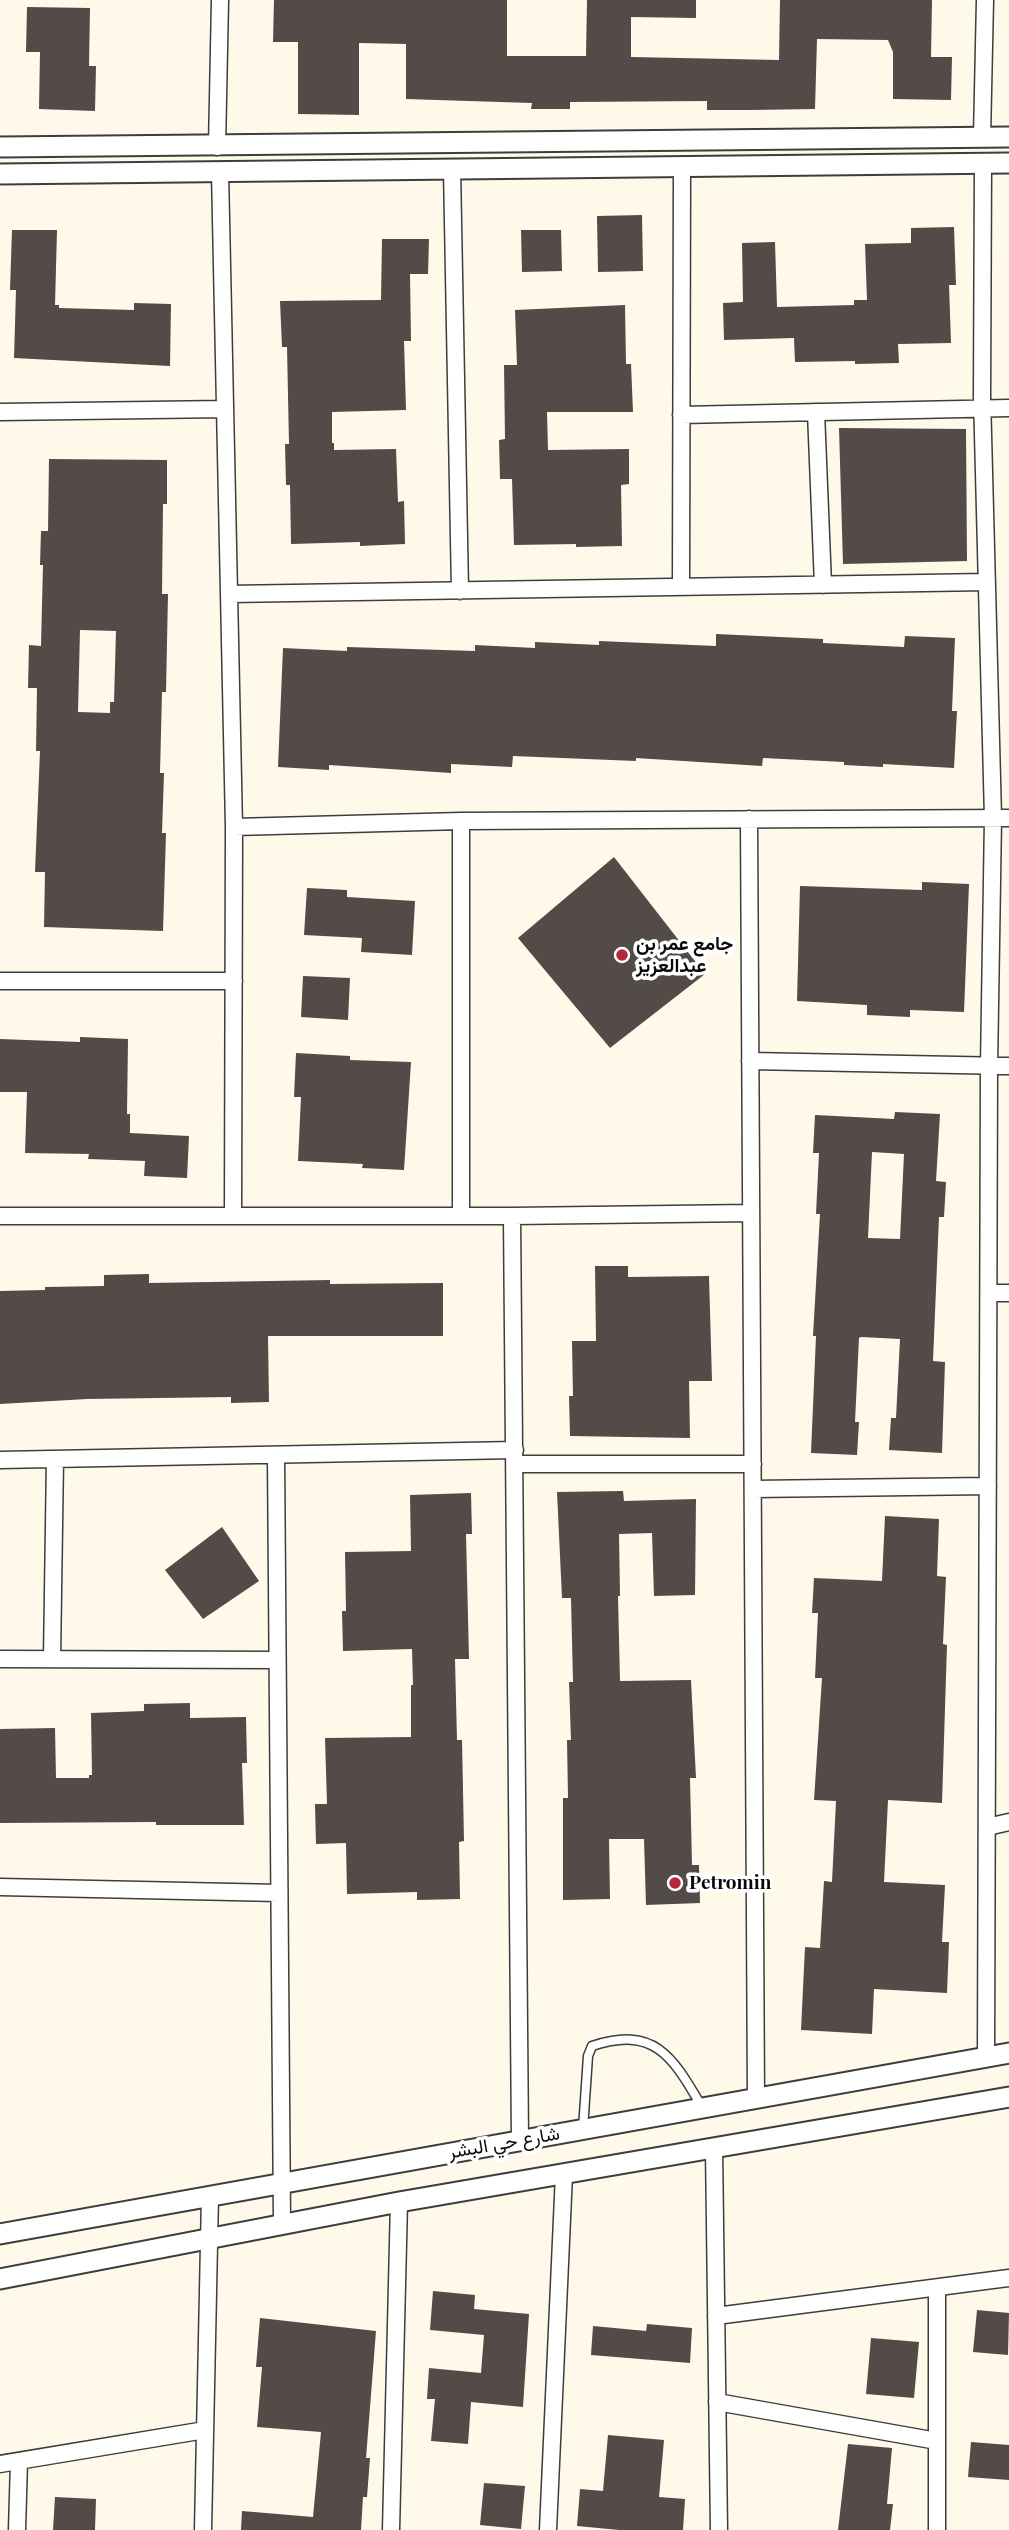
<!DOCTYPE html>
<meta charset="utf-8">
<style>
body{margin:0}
canvas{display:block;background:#fef9e9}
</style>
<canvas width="1009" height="2530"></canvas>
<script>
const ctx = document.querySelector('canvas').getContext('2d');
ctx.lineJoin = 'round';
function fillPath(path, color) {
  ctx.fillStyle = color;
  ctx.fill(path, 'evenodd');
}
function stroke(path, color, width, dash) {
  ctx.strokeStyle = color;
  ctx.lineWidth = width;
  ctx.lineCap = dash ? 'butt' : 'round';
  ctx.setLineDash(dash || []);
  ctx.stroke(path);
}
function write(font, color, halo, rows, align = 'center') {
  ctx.font = font + ' "Playfair Display",Vazirmatn,serif';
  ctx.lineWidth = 7;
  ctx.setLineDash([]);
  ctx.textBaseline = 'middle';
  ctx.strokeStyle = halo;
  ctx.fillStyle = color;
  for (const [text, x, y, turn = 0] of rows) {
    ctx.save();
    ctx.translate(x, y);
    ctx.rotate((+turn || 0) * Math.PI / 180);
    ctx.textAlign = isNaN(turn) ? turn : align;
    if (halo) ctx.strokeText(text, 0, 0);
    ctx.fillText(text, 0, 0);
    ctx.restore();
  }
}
fillPath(new Path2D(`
 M274 0H507V56H586L587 0H696V18L631 17V57L779 60 780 0H932L931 57H952L951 100 893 99V52L888 40 817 39 815 109 751 110H707V101L570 102V109H531L532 103 406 99V44L359 43V115L298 114V42H273Z
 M27 7 90 8 89 66H96L95 111 39 109 40 52H26Z
 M642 215 643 271 598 272 597 216Z
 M954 227 956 285H949L951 343 898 344 899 363 855 364V361L795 362 794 338 724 340 723 303 743 302 742 243 775 242 777 307 854 305V300H867L865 244 911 243V228Z
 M12 230H57L55 305H59V308L134 310V303L171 304 170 366 14 358 16 290H10Z
 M521 230H561L562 271 522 272Z
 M382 239H429L428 274H410L411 341H404L406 410 332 412V443H334V450L396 449 398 502 404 501 405 544 360 546V542L291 544 290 485H286L285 444H289L287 347H282L280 301 381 300Z
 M625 305 626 364H631L633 412H547L548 450 629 449V484L621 485 622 546 576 547V544L514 545 512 479H500L499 440 505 439 504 365H517L515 310Z
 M839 428 966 429 967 561 843 564Z
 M49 459 167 460V504H163L162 594H168L166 692H162L160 773H164L162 833H166L163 931 44 927 45 872H35L40 751H36L37 688H28L29 645 41 646 43 565H40L41 531H48ZM80 630 116 631 114 702H110V713L78 712Z
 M716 634 823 639V643L904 647 905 636 955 638 952 711H957L954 768 883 764V767L844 765V762L763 758 762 766 636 758V761L513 756 512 767 451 764V773L329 765V770L278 767 283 648 347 651V647L475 651V645L535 648V642L599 645V641L716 646Z
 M614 857 705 974 610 1048 518 938Z
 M922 882 969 884 964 1012 910 1010V1017L867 1015V1005L797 1001 800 886 922 890Z
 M307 888 347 890V897L415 901 412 955 361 952 362 938 304 935Z
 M303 976 350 978 348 1020 301 1017Z
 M80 1037 128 1039 127 1114H130V1133L189 1136 187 1178 144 1176 145 1161 88 1159 89 1154 25 1153 27 1092H0V1039L80 1042Z
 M296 1053 350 1056V1060L411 1062 404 1170 362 1168 363 1164 298 1161 301 1097H294Z
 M895 1112 940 1114 936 1181 946 1182 944 1217H939L933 1361 945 1362 942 1453 889 1450 891 1418H896L900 1339 861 1337 859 1338 855 1422H859L857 1455 811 1453 816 1336H813L820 1214H816L819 1153H813L815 1115 894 1119ZM872 1152 904 1154 900 1239 868 1238Z
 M595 1266H628V1277L709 1276 712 1381H689L690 1438 570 1436 569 1396H573L572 1341H596Z
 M149 1274V1283L330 1280V1284L443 1283V1336H268L269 1402 231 1403V1397L87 1399 0 1404V1291L45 1290V1287L104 1286V1275Z
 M623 1491 624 1501 696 1499 695 1595 654 1596 652 1533 619 1534 620 1596H618L620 1681 691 1680 696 1778H690L692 1865H699L700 1903 646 1905 644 1839H609L610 1899 563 1900V1798H568L567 1740H571L569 1682H573L571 1598H562L557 1492Z
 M471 1493 472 1534H466L469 1659H455L457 1740H462L464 1841 459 1842 460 1899 417 1900V1892L347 1894 346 1843 316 1844 315 1804H327L325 1738 411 1737V1685H413L412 1649 343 1651 342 1611H346L345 1552 411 1551 410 1495Z
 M885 1516 939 1519 937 1576 946 1577 943 1644 947 1645 942 1803 888 1800 884 1882 945 1885 942 1942H949L947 1993 874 1989 872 2034 801 2030 805 1947 820 1948 824 1881 832 1882 836 1801 814 1800 822 1678H815L818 1613H812L814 1578 882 1581Z
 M222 1527 259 1581 203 1619 165 1570Z
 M190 1703V1718L246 1717 247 1763H242L244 1825H156V1822L0 1823V1729L55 1728 56 1778H89V1775H92L91 1713 144 1711V1704Z
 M433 2291 475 2295 474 2309 529 2314 523 2407 471 2402 468 2444 431 2441 435 2399H427L429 2368 481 2373 484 2335 430 2330Z
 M977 2310 1009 2313 1008 2355 973 2352Z
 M260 2318 376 2331 366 2458H370L367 2497H363L361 2530H241L242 2511 313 2517 321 2432 257 2427 262 2367H256Z
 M647 2324 692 2328 690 2363 591 2355 593 2326 646 2331Z
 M871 2338 919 2342 914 2398 866 2394Z
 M608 2435 664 2440 659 2497 685 2499 683 2530H619L577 2526 580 2489 603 2491Z
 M971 2442 1009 2445V2480L968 2477Z
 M848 2444 892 2448 887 2504H893L890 2530H838Z
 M484 2483 525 2486 521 2529 480 2525Z
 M55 2497 96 2499 95 2530H53Z`), '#524b47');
const service = new Path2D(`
 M583 2129 588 2056 592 2046C656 2025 673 2058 702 2107`);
const minor = new Path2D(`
 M982 137 985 0
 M217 147 220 0
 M983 163 982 396 993 818 989 1067 986 2057
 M452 169 460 591
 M220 172 234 827 233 1216
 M0 412 225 409
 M816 412 823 585
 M681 415 1009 408
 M681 587 682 167
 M229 594 987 582
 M749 819 756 2097
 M234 827 461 821 1009 818
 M0 981H234
 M750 1061 1009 1066
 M0 1216H512L751 1213
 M461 1216V821
 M512 1216 520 2140
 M989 1293H1009
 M276 1455 282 2223
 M0 1460 515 1450
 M515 1464H753
 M753 1489 988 1486
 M0 1659 277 1660
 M52 1659 55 1459
 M987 1827 1009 1822
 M0 1887 279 1893
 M714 2148 719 2530
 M716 2316 1009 2278
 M717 2402 937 2441
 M0 2464 205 2430
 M17 2530 19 2461
 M203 2530 210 2196
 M391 2530 399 2202
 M548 2530 564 2174
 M937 2530V2288`);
const tertiary = new Path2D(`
 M0 147 1009 137
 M0 174 1009 163
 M0 2234 1009 2053
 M0 2279 399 2202 1009 2097`);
stroke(service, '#3d3d3d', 11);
stroke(minor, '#3d3d3d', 19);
stroke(tertiary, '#3d3d3d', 23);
stroke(service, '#fff', 8);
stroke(minor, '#fff', 16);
stroke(tertiary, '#fff', 19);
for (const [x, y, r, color] of [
 [622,955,7,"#b42937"],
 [675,1883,7,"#b42937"]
]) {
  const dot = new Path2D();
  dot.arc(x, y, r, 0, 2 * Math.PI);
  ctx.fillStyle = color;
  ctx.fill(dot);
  stroke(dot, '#fff', 2.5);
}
write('bold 19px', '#0a0a0a', '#fff', [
 ["جامع عمر بن",636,944],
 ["عبدالعزيز",636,966],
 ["Petromin",689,1883]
], 'left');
write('19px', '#0a0a0a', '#fff', [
 ["شارع حي البشر",504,2143,-10]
]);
</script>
